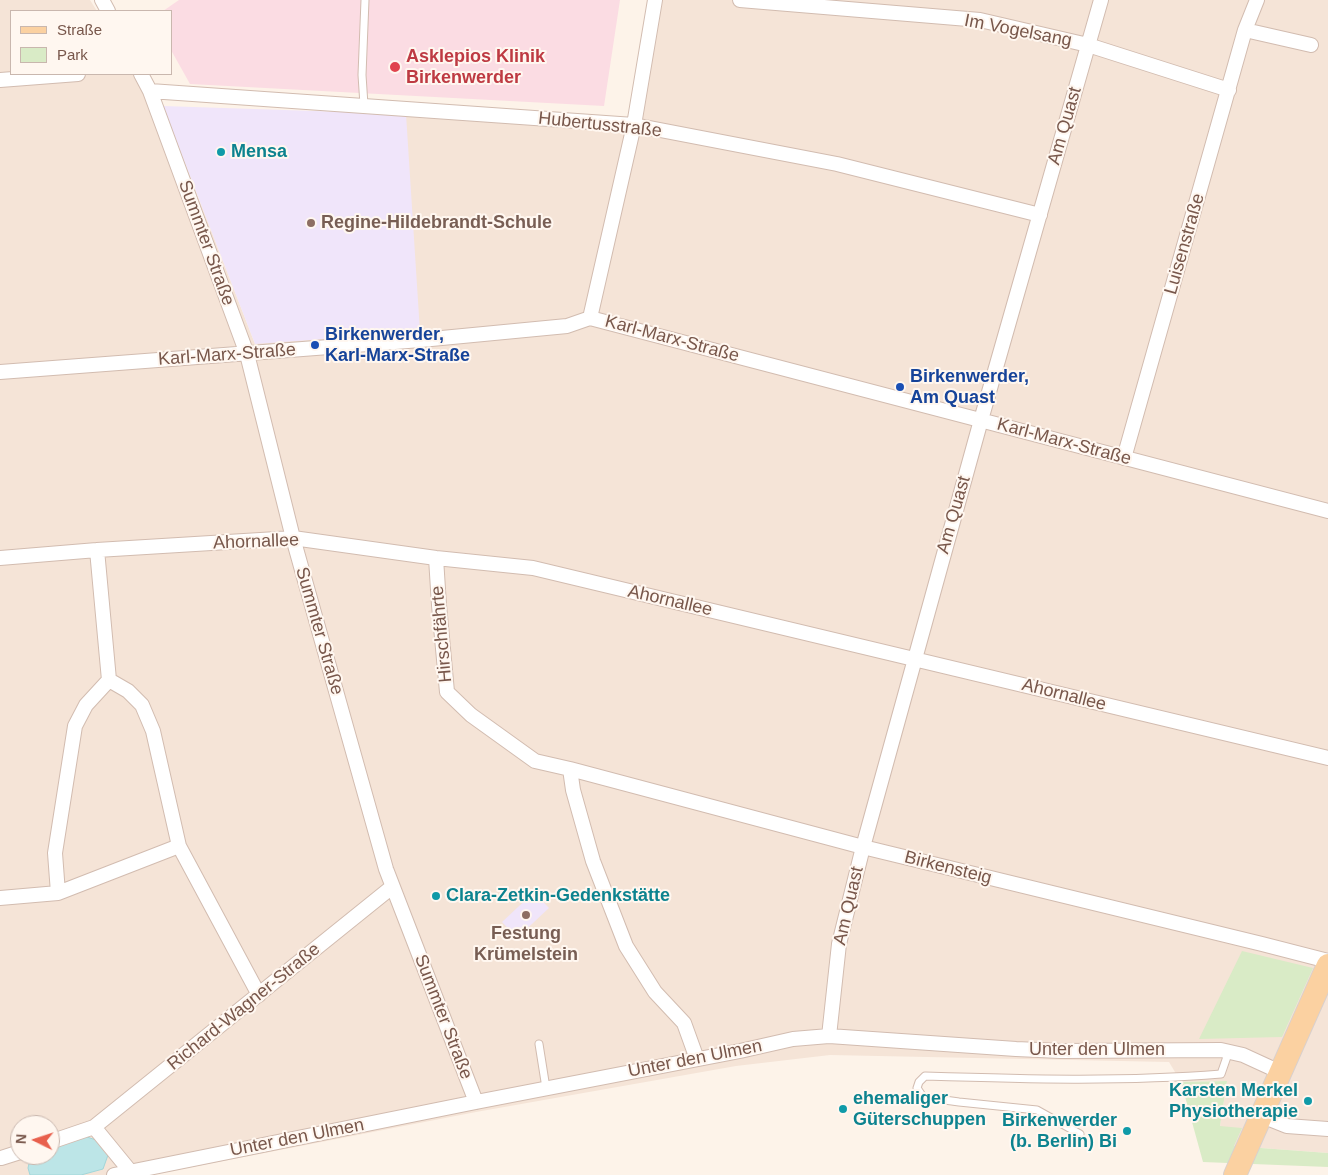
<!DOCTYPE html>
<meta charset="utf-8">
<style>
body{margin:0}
#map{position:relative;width:1328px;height:1175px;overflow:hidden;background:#fdf3e9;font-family:Helvetica,sans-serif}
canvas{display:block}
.legend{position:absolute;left:10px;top:10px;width:162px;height:65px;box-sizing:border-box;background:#fff7f0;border:1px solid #c9b7ae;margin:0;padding:6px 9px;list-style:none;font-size:15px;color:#78574b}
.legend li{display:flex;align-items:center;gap:10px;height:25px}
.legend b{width:25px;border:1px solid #c9b7ae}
.north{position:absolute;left:10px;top:1115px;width:50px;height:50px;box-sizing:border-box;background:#fff7f0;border:1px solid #c9b7ae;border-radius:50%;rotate:274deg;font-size:14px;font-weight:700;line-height:20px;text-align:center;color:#78574b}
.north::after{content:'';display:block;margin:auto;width:18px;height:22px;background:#e8604d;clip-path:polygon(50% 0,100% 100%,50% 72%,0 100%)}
</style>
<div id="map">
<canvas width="1328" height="1175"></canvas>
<ul class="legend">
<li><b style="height:6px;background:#fbd1a1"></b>Straße</li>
<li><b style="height:14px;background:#d9ebc6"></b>Park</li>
</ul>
<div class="north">N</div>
</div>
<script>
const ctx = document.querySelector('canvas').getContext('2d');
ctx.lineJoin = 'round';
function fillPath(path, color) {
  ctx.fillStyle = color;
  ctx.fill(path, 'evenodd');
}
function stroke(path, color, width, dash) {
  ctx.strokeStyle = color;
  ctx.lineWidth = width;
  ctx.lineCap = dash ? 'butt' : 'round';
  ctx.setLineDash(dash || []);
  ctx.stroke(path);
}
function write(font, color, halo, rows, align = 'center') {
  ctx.font = font + ' Helvetica,sans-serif';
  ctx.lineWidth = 4;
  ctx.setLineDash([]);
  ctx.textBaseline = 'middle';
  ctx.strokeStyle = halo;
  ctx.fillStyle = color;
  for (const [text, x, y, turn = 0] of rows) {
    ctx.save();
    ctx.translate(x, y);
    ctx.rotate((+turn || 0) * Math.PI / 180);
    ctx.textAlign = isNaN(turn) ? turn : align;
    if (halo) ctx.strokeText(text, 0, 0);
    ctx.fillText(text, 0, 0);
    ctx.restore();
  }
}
fillPath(new Path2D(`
 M0 0H90L97 11H11V74H134L163 106 255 344 406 114 634 125 657 0H1328V1153L1234 1146 1220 1126 1227 1081 1181 1082 1169 1062 830 1055 736 1066 476 1112 151 1175H0ZM20 1125H50V1155H20Z`), '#f5e4d7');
fillPath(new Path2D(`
 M163 106 406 114 420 332 255 344Z
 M534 892 549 908 517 938 502 922Z`), '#f0e5fa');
fillPath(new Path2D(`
 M179 0H620L604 106 190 84 171 50V11H163Z`), '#fbdce3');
fillPath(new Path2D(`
 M1242 951 1313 968 1282 1037 1199 1039Z
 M1227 1081 1220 1126 1242 1128 1234 1146 1328 1153V1167L1203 1162 1181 1082Z`), '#d9ebc6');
const water = new Path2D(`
 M84 1136 96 1140 108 1155 103 1169 81 1175H30L28 1168 31 1155H50V1148Z`);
fillPath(water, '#bce5e7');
stroke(water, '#a2d6d9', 1);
const service = new Path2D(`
 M364 105 362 75 365 0
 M539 1044 546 1088
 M1080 1134 1037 1110 959 1102 923 1097 917 1088 919 1082 925 1076C1023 1079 1123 1082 1221 1074L1229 1051`);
const minor = new Path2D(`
 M102 0 108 11
 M740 0 980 20 1088 45 1229 90
 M1245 30 1311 45
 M141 74 150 91 247 354 293 538 386 869 476 1102
 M0 80 78 74
 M150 91 634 125 837 164 1040 215
 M590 318 634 125 655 0
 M0 372 421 340 567 326 590 318 1328 511
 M1124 458 1245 30 1257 0
 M97 550 109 680 128 691 142 705 153 731 179 846
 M0 558 97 550 293 538 436 558 533 568 1328 758
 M436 558 439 605 447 692 471 715 535 761 570 769 573 790 593 861 626 946 655 992 684 1023 697 1059
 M570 769 863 847 1262 944 1328 961
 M58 893 55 853 75 726 86 705 109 680
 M0 898 58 893 179 846 259 995
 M829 1036 839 944 863 847 981 420 1101 0
 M1262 1116 1287 1126 1328 1129
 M94 1127 130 1171
 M50 1142 94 1127 392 887
 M1 1158 20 1152
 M114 1175 476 1102 740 1051 793 1039 829 1036 1016 1049 1061 1051 1221 1050 1243 1055 1280 1072`);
const primary = new Path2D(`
 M1235 1175 1328 965`);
stroke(service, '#d2bcb0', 9);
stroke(minor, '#d2bcb0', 16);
stroke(primary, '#d9d0cd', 24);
stroke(service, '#fff', 7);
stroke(minor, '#fff', 14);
stroke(primary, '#fbd1a1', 22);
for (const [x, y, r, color] of [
 [395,67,6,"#e0444e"],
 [221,152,5,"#0f9aa8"],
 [311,223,5,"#8d6e63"],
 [315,345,5,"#1a4fb4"],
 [900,387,5,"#1a4fb4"],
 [436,896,5,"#0f9aa8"],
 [526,915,5,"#8d6e63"],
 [1308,1101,5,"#0f9aa8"],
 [843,1109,5,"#0f9aa8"],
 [1127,1131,5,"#0f9aa8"]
]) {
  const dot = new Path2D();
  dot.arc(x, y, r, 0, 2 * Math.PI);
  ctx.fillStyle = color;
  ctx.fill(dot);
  stroke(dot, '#fff7f0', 2);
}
write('18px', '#78574b', '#fff7f0', [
 ["Im Vogelsang",1018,31,11],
 ["Hubertusstraße",600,125,6],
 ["Am Quast",1065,126,-74],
 ["Summter Straße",206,243,70],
 ["Luisenstraße",1185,244,-74],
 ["Karl-Marx-Straße",672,339,15],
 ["Karl-Marx-Straße",227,355,-4],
 ["Karl-Marx-Straße",1064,442,15],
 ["Am Quast",954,515,-74],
 ["Ahornallee",256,542,-2],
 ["Ahornallee",670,601,13],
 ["Summter Straße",319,631,74],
 ["Hirschfährte",442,634,-95],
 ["Ahornallee",1064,695,14],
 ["Birkensteig",948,868,14],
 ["Am Quast",849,906,-77],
 ["Richard-Wagner-Straße",244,1007,-39],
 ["Summter Straße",443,1017,69],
 ["Unter den Ulmen",1097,1050],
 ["Unter den Ulmen",695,1059,-11],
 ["Unter den Ulmen",297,1138,-11]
]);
write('bold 18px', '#be3a42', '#fff7f0', [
 ["Asklepios Klinik",406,57],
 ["Birkenwerder",406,78]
], 'left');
write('bold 18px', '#0d838f', '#fff7f0', [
 ["Mensa",231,152],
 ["Clara-Zetkin-Gedenkstätte",446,896],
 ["Karsten Merkel",1298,1091,"right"],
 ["Physiotherapie",1298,1112,"right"],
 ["ehemaliger",853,1099],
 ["Güterschuppen",853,1120],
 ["Birkenwerder",1117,1121,"right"],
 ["(b. Berlin) Bi",1117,1142,"right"]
], 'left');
write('bold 18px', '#785e54', '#fff7f0', [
 ["Regine-Hildebrandt-Schule",321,223],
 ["Festung",526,934,"center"],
 ["Krümelstein",526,955,"center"]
], 'left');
write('bold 18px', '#164399', '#fff7f0', [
 ["Birkenwerder,",325,335],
 ["Karl-Marx-Straße",325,356],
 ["Birkenwerder,",910,377],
 ["Am Quast",910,398]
], 'left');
</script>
